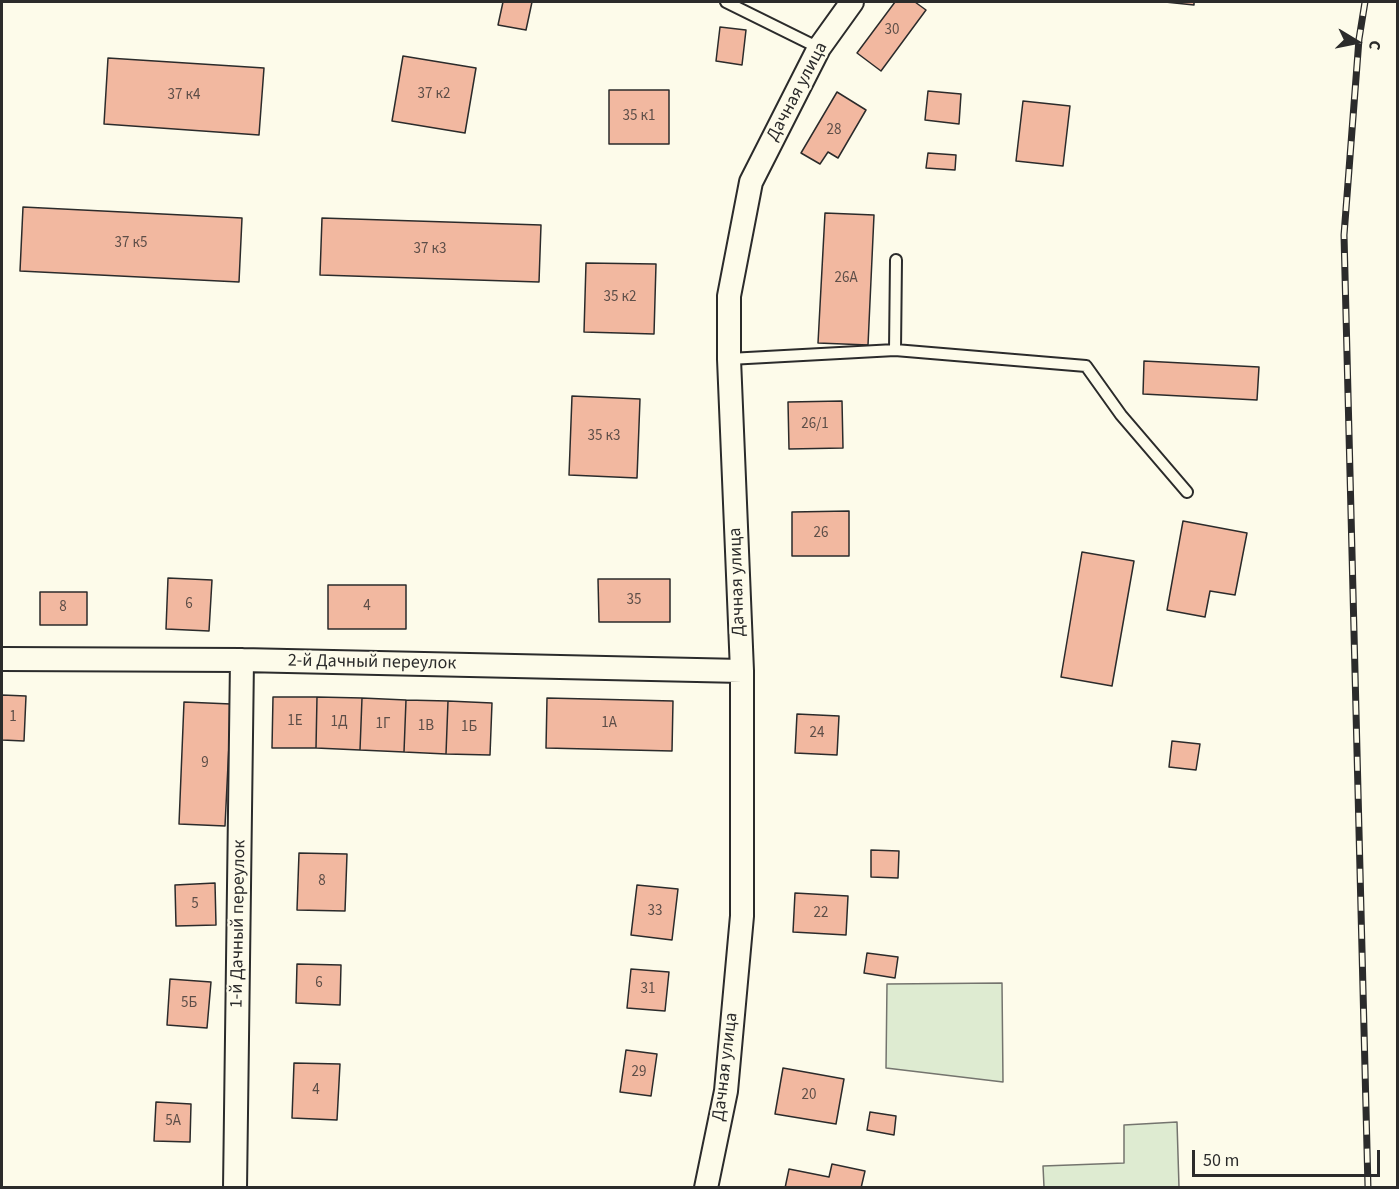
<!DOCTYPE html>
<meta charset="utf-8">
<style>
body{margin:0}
#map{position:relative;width:1399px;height:1189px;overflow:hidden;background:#fdfbea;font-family:"Source Sans 3",sans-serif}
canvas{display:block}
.frame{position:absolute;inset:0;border:3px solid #2b2b2b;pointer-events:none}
.north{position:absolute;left:1327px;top:12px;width:60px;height:60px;-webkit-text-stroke:4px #fdfbea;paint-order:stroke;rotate:100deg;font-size:16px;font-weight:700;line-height:24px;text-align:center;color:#2b2b2b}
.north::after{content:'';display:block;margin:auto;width:21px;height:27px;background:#2b2b2b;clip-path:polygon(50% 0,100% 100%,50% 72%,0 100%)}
.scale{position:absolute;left:1192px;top:1150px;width:188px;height:27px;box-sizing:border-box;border:3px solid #2b2b2b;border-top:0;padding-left:8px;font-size:18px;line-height:21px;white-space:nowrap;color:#2b2b2b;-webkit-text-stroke:4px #fdfbea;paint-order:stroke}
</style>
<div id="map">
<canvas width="1399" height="1189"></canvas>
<div class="frame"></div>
<div class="north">С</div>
<div class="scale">50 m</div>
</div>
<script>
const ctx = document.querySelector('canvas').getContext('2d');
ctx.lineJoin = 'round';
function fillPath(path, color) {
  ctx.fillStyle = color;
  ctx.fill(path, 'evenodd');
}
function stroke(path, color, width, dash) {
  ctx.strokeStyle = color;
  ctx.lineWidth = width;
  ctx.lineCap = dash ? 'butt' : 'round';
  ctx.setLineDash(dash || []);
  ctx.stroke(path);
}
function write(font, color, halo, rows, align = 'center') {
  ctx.font = font + ' "Source Sans 3",sans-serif';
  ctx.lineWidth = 4.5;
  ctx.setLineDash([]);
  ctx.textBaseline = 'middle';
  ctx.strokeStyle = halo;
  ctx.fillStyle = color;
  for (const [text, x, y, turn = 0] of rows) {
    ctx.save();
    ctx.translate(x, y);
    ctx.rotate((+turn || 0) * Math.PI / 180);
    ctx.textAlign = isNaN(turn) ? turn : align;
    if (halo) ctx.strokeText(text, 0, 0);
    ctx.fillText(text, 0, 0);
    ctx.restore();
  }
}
const green = new Path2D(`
 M1002 983 1003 1082 886 1068 887 984Z
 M1177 1122 1179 1187H1044L1043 1166 1124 1163V1125Z`);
fillPath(green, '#deebd1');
stroke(green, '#74746e', 1.5);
const building = new Path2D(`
 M503 2H532L526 30 498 25Z
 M895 2H915L926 10 881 71 857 53Z
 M1165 2H1194V5Z
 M720 27 746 30 742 65 716 61Z
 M403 56 476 68 465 133 392 121Z
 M108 58 264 68 259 135 104 124Z
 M609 90H669V144H609Z
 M928 91 961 94 959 124 925 120Z
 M837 92 866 110 838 158 828 152 820 164 801 153Z
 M1023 101 1070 106 1063 166 1016 161Z
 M928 153 956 155 955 170 926 168Z
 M23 207 242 218 239 282 20 271Z
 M825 213 874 215 868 345 818 343Z
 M322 218 541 225 539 282 320 275Z
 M586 263 656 264 654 334 584 332Z
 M1144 361 1259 367 1257 400 1143 394Z
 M572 396 640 399 637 478 569 475Z
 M842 401 843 448 789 449 788 402Z
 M849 511V556H792V512Z
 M1183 521 1247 533 1235 595 1210 591 1205 617 1167 610Z
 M1082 552 1134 561 1112 686 1061 677Z
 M168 578 212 580 209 631 166 629Z
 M598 579H670V622H599Z
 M328 585H406V629H328Z
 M40 592H87V625H40Z
 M2 695 26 696 24 741 2 740Z
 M273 697H317L316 748H272Z
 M317 697 362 698 360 750 316 748Z
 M362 698 406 700 404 752 360 750Z
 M547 698 673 701 672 751 546 748Z
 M406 700 448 701 446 754 404 752Z
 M448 701 492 703 490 755 446 754Z
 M184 702 231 704 225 826 179 824Z
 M797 714 839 716 837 755 795 753Z
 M1172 741 1200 744 1196 770 1169 767Z
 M871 850 899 851 898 878 871 877Z
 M299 853 347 854 345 911 297 910Z
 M215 883 216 925 176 926 175 885Z
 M637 885 678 889 672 940 631 935Z
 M795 893 848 896 846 935 793 932Z
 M867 953 898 957 895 978 864 973Z
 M297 964 341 965 340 1005 296 1003Z
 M631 969 669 972 665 1011 627 1008Z
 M170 979 211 982 207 1028 167 1025Z
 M626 1050 657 1054 651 1096 620 1092Z
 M294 1063 340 1064 337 1120 292 1118Z
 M783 1068 844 1079 836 1124 775 1114Z
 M156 1102 191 1104 190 1142 154 1141Z
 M870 1112 896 1116 894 1135 867 1130Z
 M832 1164 865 1171 861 1188H785L789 1169 829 1177Z`);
fillPath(building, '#f2b8a0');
stroke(building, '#2b2b2b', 1.5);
const service = new Path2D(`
 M726 2 819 48
 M895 350 896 260
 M729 359 895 350 1086 366 1121 415 1187 492`);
const minor = new Path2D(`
 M2 659 242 660 742 671
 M235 1188 242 660
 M706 1188 726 1091 742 916V671L729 359V296L751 182 819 48 852 2`);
stroke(service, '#2b2b2b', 14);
stroke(minor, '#2b2b2b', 26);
stroke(service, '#fdfbea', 10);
stroke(minor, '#fdfbea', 22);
const rail = new Path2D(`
 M1365 2 1359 39 1344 235 1368 1188`);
stroke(rail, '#2b2b2b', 7);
stroke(rail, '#fdfbea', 4.5, [14]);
write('15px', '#5d4e48', null, [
 ["30",892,31],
 ["37 к2",434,95],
 ["37 к4",184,96],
 ["35 к1",639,117],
 ["28",834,131],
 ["37 к5",131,244],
 ["37 к3",430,250],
 ["26А",846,279],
 ["35 к2",620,298],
 ["26/1",815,425],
 ["35 к3",604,437],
 ["26",821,534],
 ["35",634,601],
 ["6",189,605],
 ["4",367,607],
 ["8",63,608],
 ["1",13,718],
 ["1Е",295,722],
 ["1Д",339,723],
 ["1А",609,724],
 ["1Г",383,725],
 ["1В",426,727],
 ["1Б",469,728],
 ["24",817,734],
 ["9",205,764],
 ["8",322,882],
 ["5",195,905],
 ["33",655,912],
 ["22",821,914],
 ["6",319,984],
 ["31",648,990],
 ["5Б",189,1004],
 ["29",639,1073],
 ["4",316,1091],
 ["20",809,1096],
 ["5А",173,1122]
]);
write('18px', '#2b2b2b', '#fdfbea', [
 ["Дачная улица",798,92,-62],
 ["Дачная улица",738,582,-92],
 ["2-й Дачный переулок",372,663,1],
 ["1-й Дачный переулок",239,924,-89],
 ["Дачная улица",726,1067,-83]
]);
</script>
